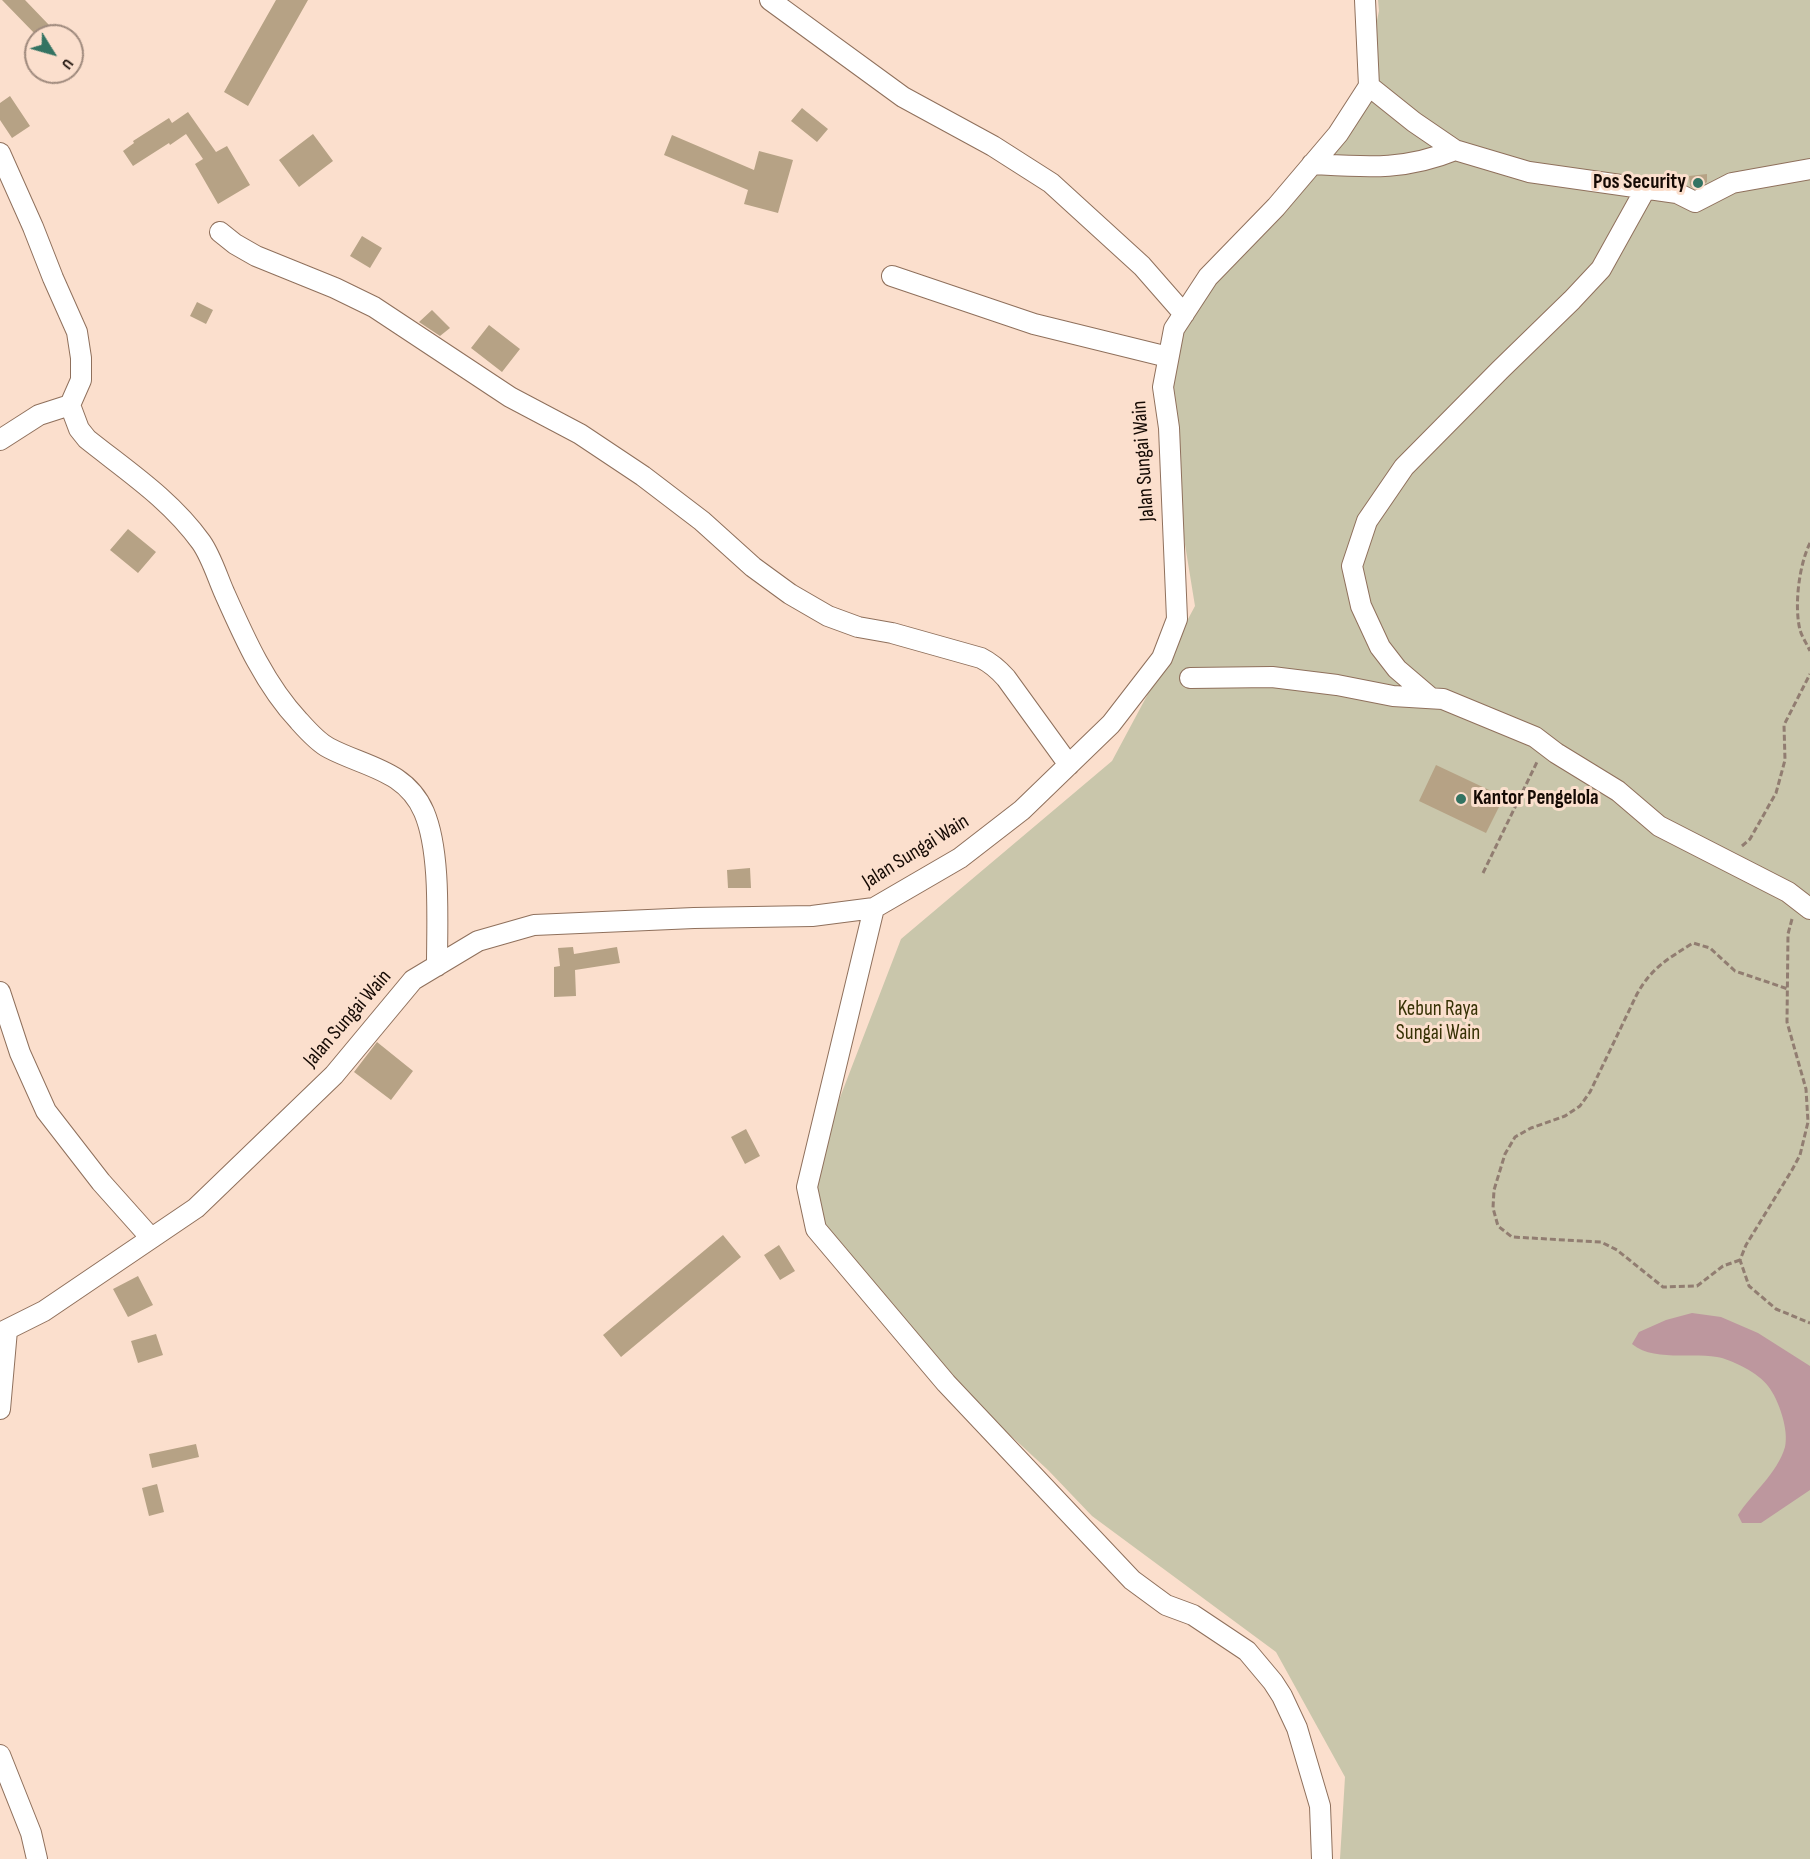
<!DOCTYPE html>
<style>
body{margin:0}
#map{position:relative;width:1810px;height:1859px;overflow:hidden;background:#fbdfcd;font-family:"Sofia Sans Condensed",sans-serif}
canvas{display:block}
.north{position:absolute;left:24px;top:24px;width:60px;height:60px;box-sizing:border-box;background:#fbdfcd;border:2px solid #9f8a7d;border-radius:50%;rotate:127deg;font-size:16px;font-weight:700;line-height:24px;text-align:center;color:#150a04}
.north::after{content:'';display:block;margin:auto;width:21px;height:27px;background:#337362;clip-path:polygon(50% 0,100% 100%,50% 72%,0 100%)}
</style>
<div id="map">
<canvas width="1810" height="1859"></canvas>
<div class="north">U</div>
</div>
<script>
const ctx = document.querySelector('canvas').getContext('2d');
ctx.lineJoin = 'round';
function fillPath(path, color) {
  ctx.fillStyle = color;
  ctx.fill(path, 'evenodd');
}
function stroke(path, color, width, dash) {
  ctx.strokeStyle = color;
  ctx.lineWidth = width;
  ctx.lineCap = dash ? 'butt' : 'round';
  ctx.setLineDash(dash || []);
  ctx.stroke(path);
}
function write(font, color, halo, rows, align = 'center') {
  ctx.font = font + ' "Sofia Sans Condensed",sans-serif';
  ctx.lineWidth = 6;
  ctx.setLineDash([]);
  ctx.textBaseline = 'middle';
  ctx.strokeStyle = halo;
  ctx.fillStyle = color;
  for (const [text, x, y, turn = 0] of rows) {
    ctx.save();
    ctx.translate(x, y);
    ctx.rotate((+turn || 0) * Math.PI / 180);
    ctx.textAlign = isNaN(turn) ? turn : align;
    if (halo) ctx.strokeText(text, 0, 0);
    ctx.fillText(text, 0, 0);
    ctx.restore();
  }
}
fillPath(new Path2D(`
 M1378 0H1810V1859H1340L1345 1777 1276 1652 1092 1516 1048 1470 983 1410 799 1204 901 939 1112 761 1195 606 1159 385 1184 310 1355 122 1379 11Z`), '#c9c6ab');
fillPath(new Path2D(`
 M1692 1313 1721 1317 1758 1333 1810 1366V1490L1761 1523H1742L1738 1515C1753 1492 1777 1474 1785 1447 1789 1430 1779 1400 1768 1386 1760 1374 1731 1359 1717 1357 1690 1352 1654 1362 1632 1344L1639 1332 1666 1320Z`), '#bd979e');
fillPath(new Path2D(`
 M2 0H25L49 25 37 36Z
 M276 0H308L248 106 224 92Z
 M10 96 30 126 12 138 0 120V103Z
 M802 108 828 129 817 142 791 121Z
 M188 112 216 152 227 146 250 185 218 204 195 164 203 159 186 134 170 145 169 143 133 166 123 151 134 143 133 141 169 118 172 123Z
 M313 134 333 161 299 187 279 160Z
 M672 135 754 170 759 151 793 160 778 213 744 204 748 190 664 155Z
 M1707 174V182L1695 189 1690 186 1689 176Z
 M362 236 382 248 370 268 350 256Z
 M197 302 213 310 206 324 190 316Z
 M432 310 450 328 440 336 419 322Z
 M489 325 520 349 502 372 471 348Z
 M128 529 156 552 138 573 110 550Z
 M1436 765 1504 797 1486 833 1419 801Z
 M750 868 751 888H728L727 870Z
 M573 947 574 954 617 947 620 963 575 970 576 996 554 997V967L560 966 558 948Z
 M377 1042 413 1071 391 1100 354 1072Z
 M746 1129 760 1156 745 1164 731 1137Z
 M723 1235 741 1257 621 1357 603 1335Z
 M779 1245 795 1271 780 1280 764 1255Z
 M138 1276 153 1305 128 1317 113 1289Z
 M156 1334 163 1355 138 1363 131 1341Z
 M196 1444 199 1457 152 1468 149 1454Z
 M157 1484 164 1512 149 1516 142 1488Z`), '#b6a285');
const minor = new Path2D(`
 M770 0 903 97 993 146 1051 183 1142 266 1184 314
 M1369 86 1414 122 1455 150 1529 172 1677 193 1695 202 1732 183 1810 169
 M0 153 33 227 53 278 77 332 81 358V380L70 405 39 415 0 440
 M1312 164C1365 167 1404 171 1455 150
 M220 232 235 244 256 256 335 288 374 307 510 397 580 434 643 476 702 521 753 567 790 594 828 616 858 627 892 633 981 658C991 663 998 669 1006 678L1069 765
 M892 276 1034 324 1168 357
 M70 405 79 429 87 439C127 471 170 499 201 542 211 556 217 576 224 592 244 637 265 685 299 721 307 730 319 743 329 748 365 767 406 770 424 812 441 852 437 922 437 966
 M1190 678 1272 677 1337 685 1393 696 1443 699 1535 737 1556 753 1618 791 1659 826 1788 892 1810 909
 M1431 698 1397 669 1380 647 1361 606 1352 566 1367 521 1404 467 1500 370 1572 300 1601 269 1646 188
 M874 908 807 1187 816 1229 946 1383 1132 1580 1166 1605 1193 1615 1247 1651 1273 1682 1282 1696 1297 1728 1320 1806 1322 1859
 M0 992 20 1053 46 1111 101 1182 151 1238
 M0 1333 44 1311 196 1208 334 1075 413 980 478 941 534 925 694 918 812 916 874 908 960 858 1022 810 1111 724 1162 658 1177 619 1169 428 1163 387 1174 329 1208 277 1276 207 1338 134 1369 86 1365 0
 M0 1409 7 1330
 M0 1755 31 1833 37 1859`);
stroke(minor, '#8f705c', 22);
stroke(new Path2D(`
 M1810 543C1799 565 1794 606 1800 630 1802 637 1807 644 1810 651
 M1742 846 1750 839 1776 793 1785 760 1784 725 1810 674
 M1483 873 1537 762
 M1792 919 1788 934 1787 1022 1806 1089 1808 1122 1800 1155 1792 1170 1746 1245 1740 1260 1749 1286 1776 1309 1810 1323
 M1740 1260 1723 1266 1697 1286 1663 1287 1617 1250 1601 1242 1512 1237 1498 1226 1493 1208 1494 1190 1505 1154 1515 1137 1531 1128 1565 1116 1580 1106 1590 1092 1637 994C1652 967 1668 959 1693 943L1710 948 1735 971 1788 989`), '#917d71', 3, [6, 3]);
stroke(minor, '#fff', 20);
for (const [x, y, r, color] of [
 [1698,183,6,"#337362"],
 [1461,799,6,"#337362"]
]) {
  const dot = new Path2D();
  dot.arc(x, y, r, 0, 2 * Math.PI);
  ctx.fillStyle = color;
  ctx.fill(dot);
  stroke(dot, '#fbdfcd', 2);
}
write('bold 21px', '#150a04', '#fbdfcd', [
 ["Pos Security",1686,183],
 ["Kantor Pengelola",1473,799,"left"]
], 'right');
write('21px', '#150a04', '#fbdfcd', [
 ["Jalan Sungai Wain",1144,461,-94],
 ["Jalan Sungai Wain",916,852,-32],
 ["Jalan Sungai Wain",348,1019,-49]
]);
write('21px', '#373205', '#fbdfcd', [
 ["Kebun Raya",1438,1010],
 ["Sungai Wain",1438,1034]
]);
</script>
